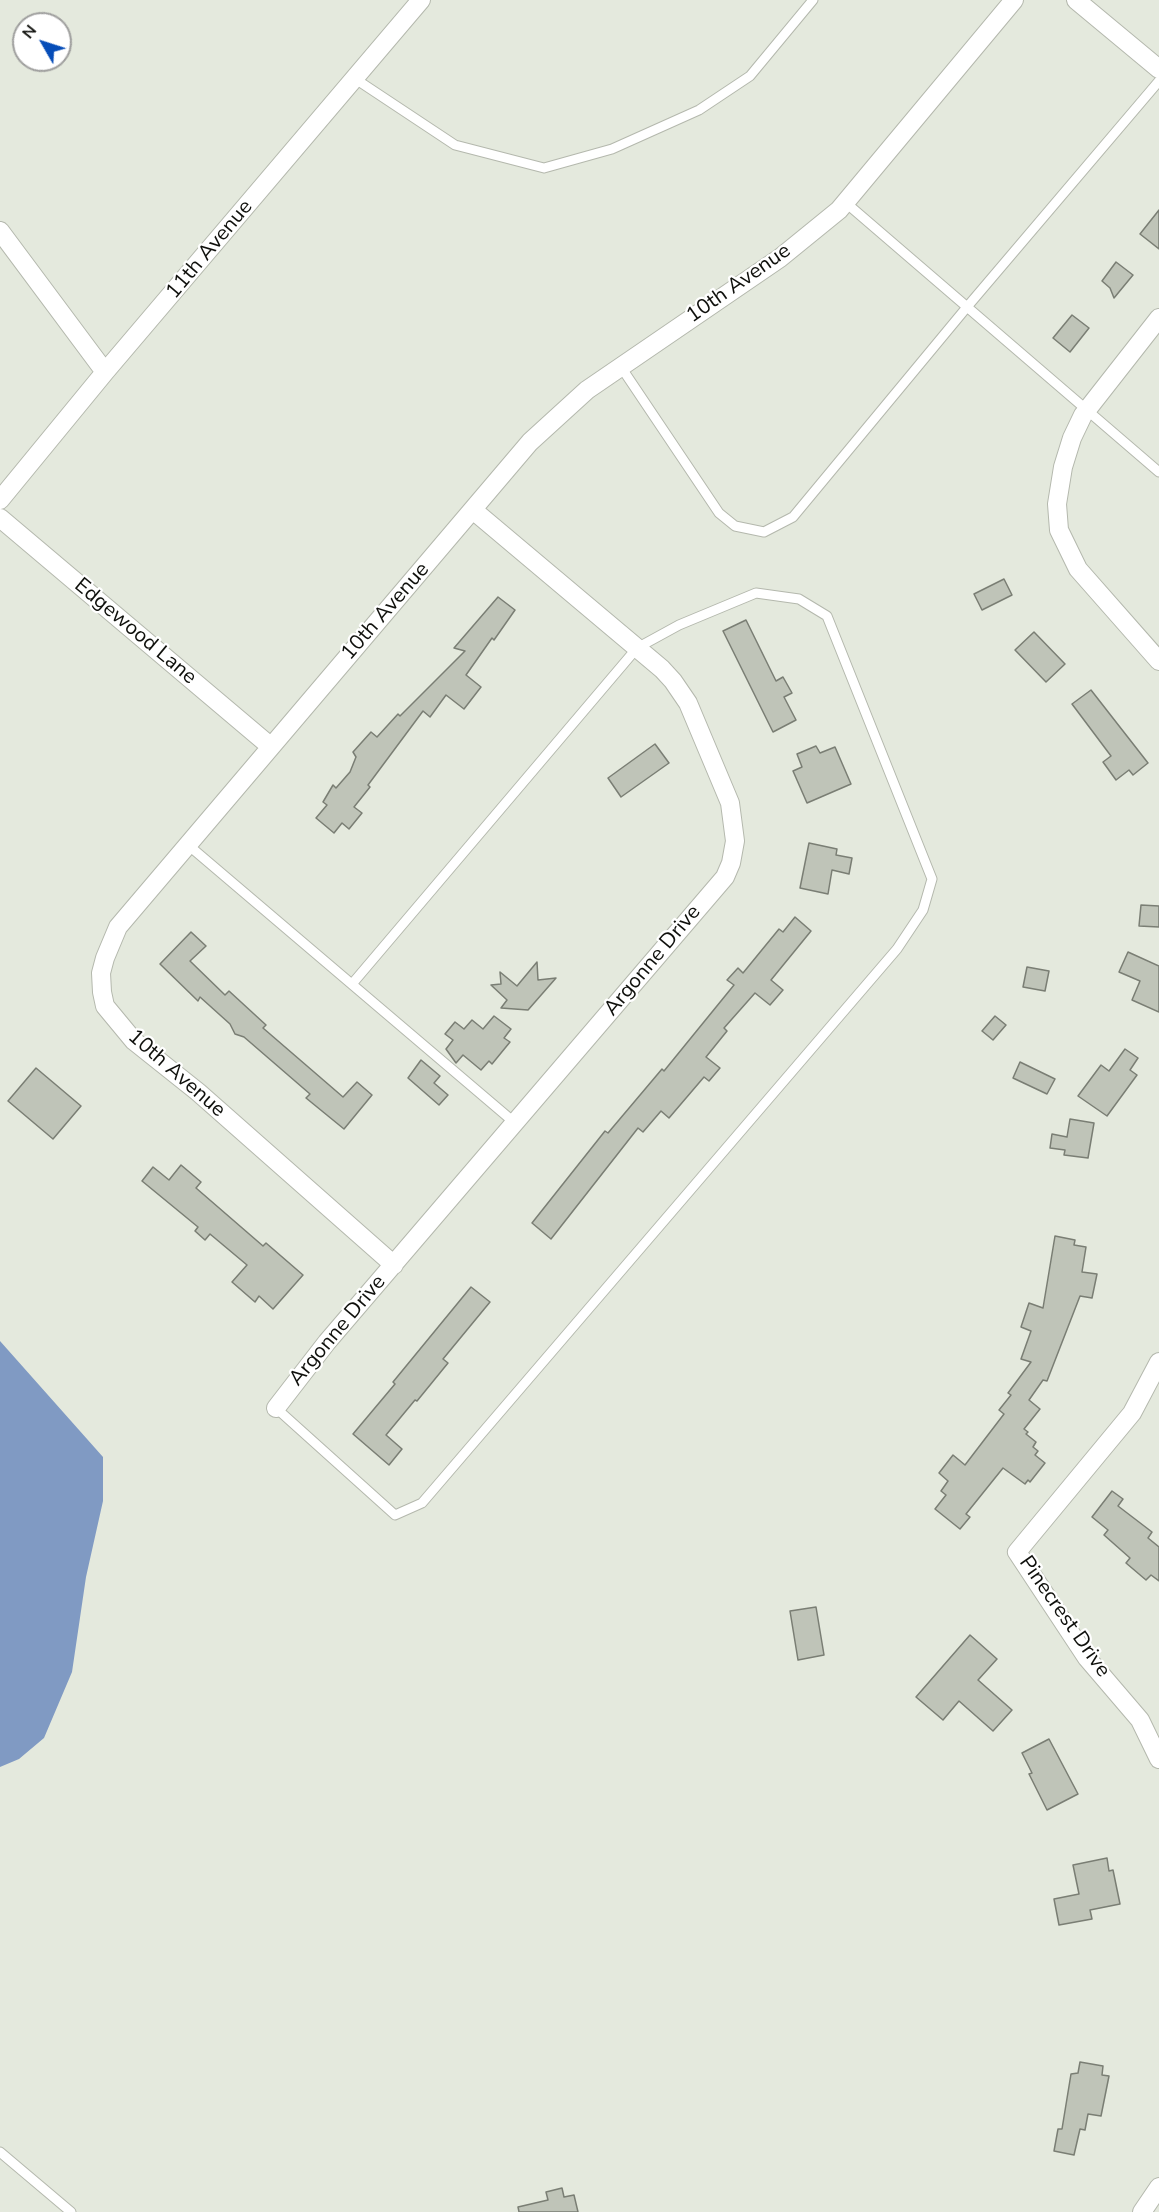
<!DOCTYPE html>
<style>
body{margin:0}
#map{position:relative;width:1159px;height:2212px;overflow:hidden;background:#e4e9dd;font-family:"Nunito Sans",sans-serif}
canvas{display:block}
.north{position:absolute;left:12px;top:12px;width:60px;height:60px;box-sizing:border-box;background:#fff;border:2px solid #9f9f9e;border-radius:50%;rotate:309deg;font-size:16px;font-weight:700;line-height:24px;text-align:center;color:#0f100c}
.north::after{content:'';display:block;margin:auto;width:21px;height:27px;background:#064db8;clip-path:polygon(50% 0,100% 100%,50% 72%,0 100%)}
</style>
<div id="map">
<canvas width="1159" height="2212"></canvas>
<div class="north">N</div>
</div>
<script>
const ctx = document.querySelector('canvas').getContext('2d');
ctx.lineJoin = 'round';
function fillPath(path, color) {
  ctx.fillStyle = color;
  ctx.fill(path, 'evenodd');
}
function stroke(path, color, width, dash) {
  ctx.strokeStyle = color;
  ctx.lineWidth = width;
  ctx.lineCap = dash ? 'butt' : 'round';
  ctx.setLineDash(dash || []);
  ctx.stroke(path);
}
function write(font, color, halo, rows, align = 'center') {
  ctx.font = font + ' "Nunito Sans",sans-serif';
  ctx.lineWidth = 4.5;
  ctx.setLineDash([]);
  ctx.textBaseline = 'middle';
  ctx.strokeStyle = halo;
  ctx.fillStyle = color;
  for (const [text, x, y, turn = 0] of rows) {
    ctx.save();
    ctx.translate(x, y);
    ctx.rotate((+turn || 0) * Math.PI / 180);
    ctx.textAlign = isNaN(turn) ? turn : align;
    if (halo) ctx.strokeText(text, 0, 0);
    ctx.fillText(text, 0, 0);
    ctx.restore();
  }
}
fillPath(new Path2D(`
 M0 1341 103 1457V1501L86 1577 72 1672 44 1738 19 1759 0 1767Z`), '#809ac3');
const building = new Path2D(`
 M1159 210V249L1140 234Z
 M1116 262 1133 275 1114 298 1110 288 1102 281Z
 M1072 315 1089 328 1070 352 1053 338Z
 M1004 579 1012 595 982 610 974 594Z
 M498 597 515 610 494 640 492 638 466 675 481 687 464 709 446 695 430 717 423 711 368 785 370 787 354 807 362 813 349 829 342 823 334 833 316 818 327 805 323 802 333 785 336 788 350 772 356 757 353 752 371 732 377 737 398 714 400 716 465 651 454 648Z
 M746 620 776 681 783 677 792 693 784 697 796 720 773 732 723 631Z
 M1034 632 1065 664 1046 682 1015 650Z
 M1091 690 1148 763 1133 775 1129 770 1116 780 1103 762 1111 756 1072 704Z
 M655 744 669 763 621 797 608 778Z
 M816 746 820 753 835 747 851 784 807 803 793 771 802 767 797 754Z
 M809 843 837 849 836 855 852 858 849 874 832 870 828 894 800 888Z
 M1141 905 1159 906V927L1139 926Z
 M795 917 811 931 771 980 783 990 770 1005 755 993 724 1028 727 1031 706 1057 720 1068 709 1081 704 1077 669 1118 661 1111 643 1132 638 1128 551 1239 532 1223 605 1131 608 1133 662 1069 664 1071 734 985 727 980 738 968 743 973 779 929 783 932Z
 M191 932 206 946 190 961 225 995 229 991 266 1025 263 1028 343 1097 357 1082 372 1095 344 1129 306 1098 310 1094 244 1037 235 1034 230 1024 200 997 198 1001 160 964Z
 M1128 952 1159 966V1012L1132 1000 1140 981 1119 972Z
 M537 962 538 980 556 978 528 1010 501 1008 507 1000 491 985 501 984 500 972 517 986Z
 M1027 967 1049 971 1045 991 1023 987Z
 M494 1016 511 1029 504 1038 510 1042 492 1064 489 1061 481 1070 463 1055 456 1063 446 1049 453 1040 445 1034 455 1022 464 1029 472 1020 483 1029Z
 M995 1016 1006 1025 993 1040 982 1031Z
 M1125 1049 1138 1058 1130 1070 1137 1075 1107 1116 1078 1096 1101 1065 1109 1071Z
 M421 1060 440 1076 434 1083 448 1095 439 1105 408 1078Z
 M1020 1062 1055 1079 1047 1094 1013 1078Z
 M36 1068 81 1106 53 1139 8 1101Z
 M1070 1119 1094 1123 1088 1158 1064 1155 1065 1150 1050 1148 1052 1134 1067 1137Z
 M181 1165 201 1182 196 1188 263 1246 266 1243 303 1275 273 1309 259 1296 255 1302 232 1282 247 1265 210 1234 205 1240 195 1231 198 1227 142 1181 153 1167 169 1180Z
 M1055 1236 1075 1240 1074 1245 1086 1247 1082 1272 1097 1274 1092 1298 1080 1296 1047 1381 1043 1380 1029 1400 1040 1409 1024 1429 1028 1432 1026 1434 1036 1442 1033 1447 1038 1451 1035 1455 1045 1463 1030 1482 1028 1480 1025 1484 1003 1468 966 1514 970 1517 960 1529 935 1509 946 1495 941 1491 948 1481 939 1473 953 1455 965 1465 1004 1414 999 1410 1011 1395 1008 1393 1031 1362 1021 1359 1031 1331 1021 1327 1029 1303 1043 1308Z
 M471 1287 490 1302 443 1359 448 1363 417 1401 415 1400 386 1435 402 1449 389 1465 353 1434 395 1384 393 1382Z
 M1112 1491 1123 1499 1118 1506 1152 1532 1148 1538 1159 1547V1581L1151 1575 1146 1580 1126 1563 1130 1558 1104 1535 1108 1530 1092 1517Z
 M816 1607 824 1655 798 1660 790 1611Z
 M970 1635 997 1659 978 1680 1012 1710 993 1731 959 1701 943 1720 916 1697Z
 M1049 1739 1078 1794 1047 1810 1029 1774 1032 1773 1022 1753Z
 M1107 1858 1109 1871 1113 1870 1120 1904 1090 1910 1092 1919 1059 1925 1054 1899 1079 1894 1073 1865Z
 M1080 2062 1103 2066 1102 2075 1109 2076 1101 2116 1088 2114 1085 2130 1080 2129 1074 2155 1054 2151 1058 2129H1062L1071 2074 1078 2073Z
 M562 2188 564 2197 574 2195 578 2212H519L518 2207 548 2200 546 2192Z`);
fillPath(building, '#bfc4b8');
stroke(building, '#7a7e74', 1.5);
const service = new Path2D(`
 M354 78 455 145 544 168 612 149 699 110 750 76 813 0
 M845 202 1159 472
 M621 367 719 513 735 526 764 532 793 517 967 307 1159 81
 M187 844 515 1123
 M276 1408 395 1515 422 1503 897 949 923 910 932 879 827 616 799 599 756 593 679 625 637 648 352 984
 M0 2152 71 2212`);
const minor = new Path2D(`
 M1076 0 1159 69
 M0 231 105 372
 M1159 318 1083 415 1072 438 1063 467 1057 504 1059 530 1078 569 1159 661
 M0 500 105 372 421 0
 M0 518 270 746
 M394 1265 198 1092 134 1041 105 1006 102 992 101 973 105 958 118 927 530 442 587 390 780 258 839 210 1014 0
 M1159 1362 1132 1413 1017 1552 1087 1658 1140 1720 1159 1759
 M276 1408 327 1342 725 877 731 863 735 841 730 803 688 703 673 681 662 669 473 510
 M1142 2212 1159 2187`);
stroke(service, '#b4b8ad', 11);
stroke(minor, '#b4b8ad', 20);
stroke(service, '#fff', 9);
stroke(minor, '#fff', 18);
write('21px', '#0f100c', '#fff', [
 ["11th Avenue",210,250,-50],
 ["10th Avenue",739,284,-35],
 ["10th Avenue",386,612,-49],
 ["Edgewood Lane",135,632,40],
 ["Argonne Drive",653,961,-50],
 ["10th Avenue",176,1074,41],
 ["Argonne Drive",338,1331,-50],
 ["Pinecrest Drive",1064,1617,55]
]);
</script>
